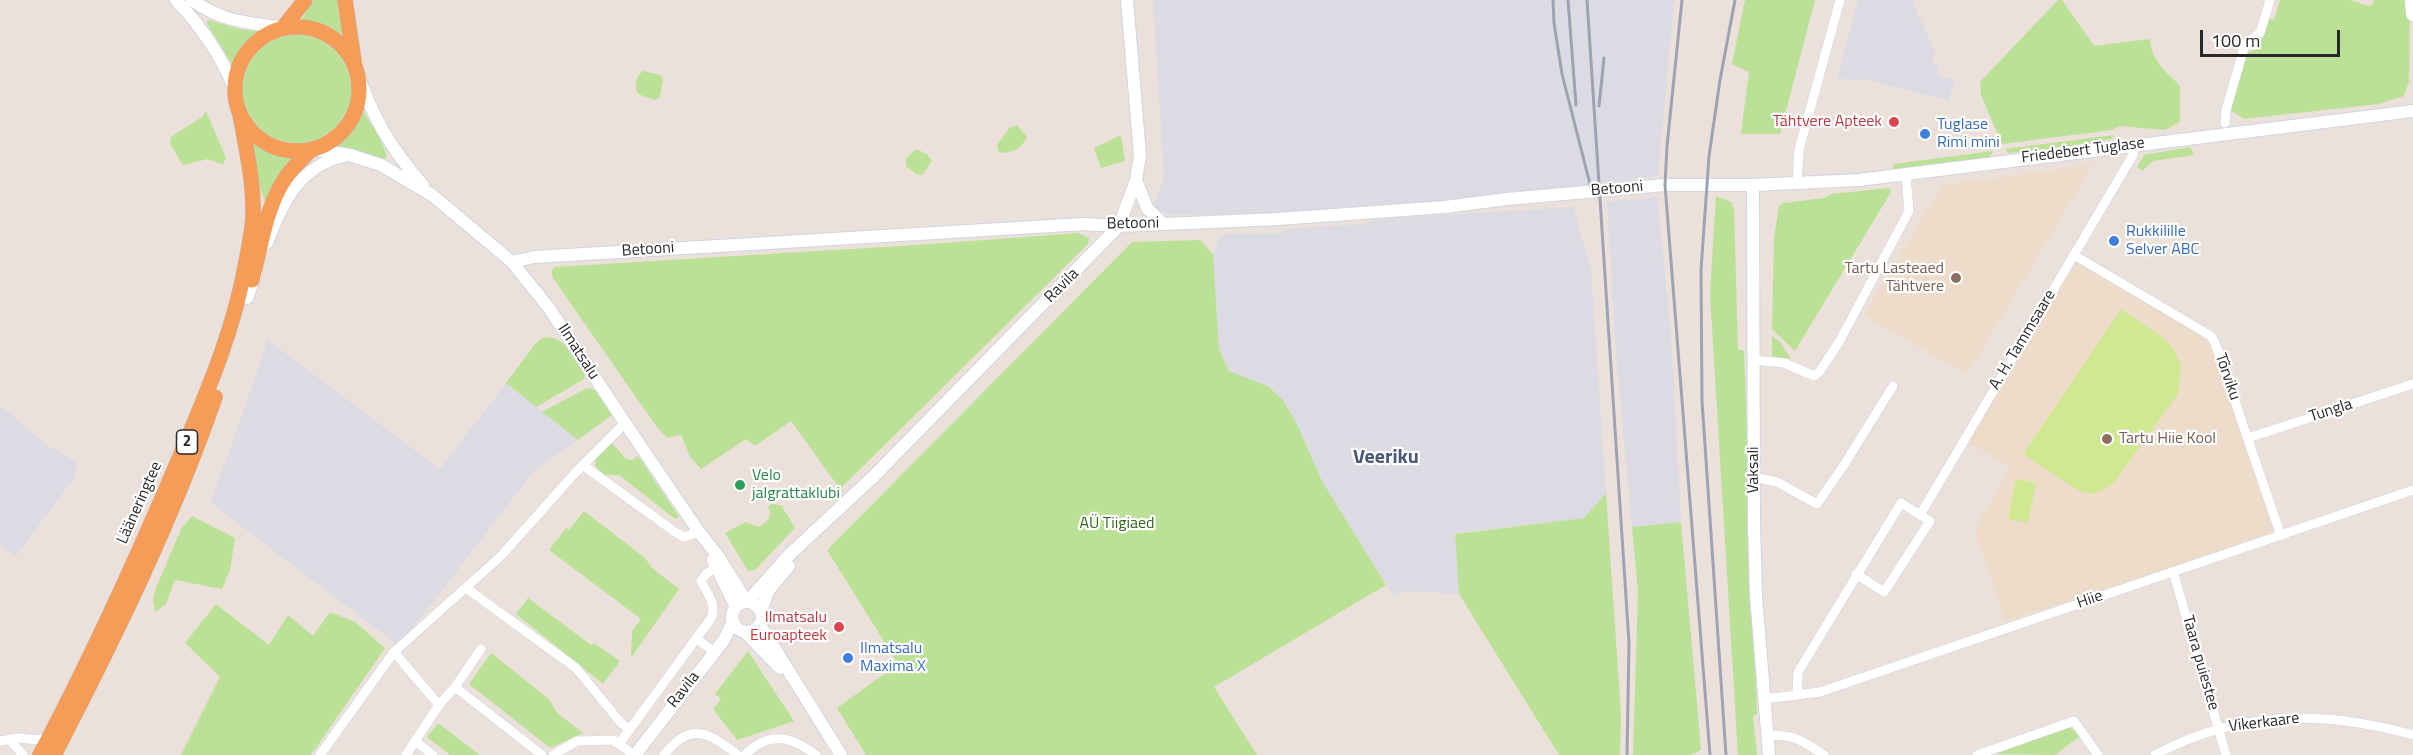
<!DOCTYPE html>
<meta charset="utf-8">
<style>
body{margin:0}
#map{position:relative;width:2413px;height:755px;overflow:hidden;background:#ebe1da;font-family:"Titillium Web",sans-serif}
canvas{display:block}
.scale{position:absolute;left:2200px;top:30px;width:140px;height:27px;box-sizing:border-box;border:3px solid #282828;border-top:0;padding-left:8px;font-size:18px;line-height:21px;white-space:nowrap;color:#282828;-webkit-text-stroke:4px #fff;paint-order:stroke}
</style>
<div id="map">
<canvas width="2413" height="755"></canvas>
<div class="scale">100 m</div>
</div>
<script>
const context = document.querySelector('canvas').getContext('2d');
context.lineJoin = 'round';
function paint(path, color) { context.fillStyle = color; context.fill(path, 'evenodd'); }
function strokePath(path, color, width, dash) { context.strokeStyle = color; context.lineWidth = width; context.lineCap = dash ? 'butt' : 'round'; context.setLineDash(dash || []); context.stroke(path); }
function drawText(font, color, halo, rows, align = 'center') {
  context.font = font + ' "Titillium Web",sans-serif'; context.lineWidth = 4.5; context.setLineDash([]); context.textBaseline = 'middle'; context.strokeStyle = halo; context.fillStyle = color; for (const [text, x, y, turn = 0] of rows) {
    context.save(); context.translate(x, y); context.rotate((+turn || 0) * Math.PI / 180); context.textAlign = isNaN(turn) ? turn : align; if (halo) context.strokeText(text, 0, 0); context.fillText(text, 0, 0); context.restore();
  }
}
paint(new Path2D(`
 M1153,0H1674L1658,176L1473,199L1313,212L1172,215L1157,211L1154,205L1164,176Z
 M1858,0H1912L1935,53L1932,63L1939,65L1937,76L1954,80L1949,101L1866,80L1837,79Z
 M1657,197L1671,333L1681,522L1632,527L1616,353L1607,202Z
 M1573,207L1591,269L1606,493L1584,518L1455,533L1459,594L1404,591L1394,597L1322,481L1297,424L1283,400L1268,386L1229,371L1219,349L1213,254L1221,234L1279,233L1291,228L1365,224L1378,219Z
 M268,340L440,469L506,383L578,440L534,471L399,646L211,503Z
 M0,405L47,445L77,462L75,477L16,556L0,547Z`), '#dcdbe3');
paint(new Path2D(`
 M2093,165L1967,375L1864,315L1942,185Z
 M2074,255L2211,336L2281,536L2173,571L2005,621L1974,530L2010,467L1964,440Z`), '#ecdcc9');
paint(new Path2D(`
 M314,0H338L344,40L321,27L300,22Z
 M1745,0H1815L1780,134H1741L1749,72L1732,64Z
 M2058,0H2062L2094,46L2150,39C2151,61 2166,71 2180,86V122L2165,130L2120,126L2112,130L2002,144L1981,95L1980,82Z
 M2280,0H2351L2368,6L2373,4L2374,0H2410L2409,81L2404,96L2379,104L2244,119L2230,110L2248,52L2259,49L2268,19L2274,20Z
 M208,20L239,29L262,32L249,42L233,66L207,23Z
 M243 89a54 54 0 1 1 108 0a54 54 0 1 1-108 0Z
 M643,71L660,75L663,79L660,97L655,100L638,94C634,86 635,77 643,71Z
 M206,111L226,158L223,165L208,159L183,165L170,144L171,137L202,117Z
 M363,111L381,140L387,156L385,159L358,151L335,147L349,133Z
 M1017,125L1027,137C1021,149 1013,153 999,153L997,145L1009,128Z
 M1121,135L1125,161L1101,168L1094,148Z
 M2114,135L2111,139L2052,149L2008,153L2005,149Z
 M251,138L274,152L295,157L265,202L259,184Z
 M2190,147L2194,155L2153,161L2142,171L2137,167L2144,155Z
 M916,149L927,154L932,161L922,175L916,174L906,166V158Z
 M1993,151L1990,157L1985,159L1893,170L1892,168L1894,164Z
 M1889,188L1891,192L1795,351L1772,329L1774,238L1779,206L1784,203L1824,198L1831,194Z
 M1716,196L1731,202L1734,208L1738,349L1744,351L1757,714L1753,716L1757,755H1738L1710,294Z
 M1079,233L1089,238L1088,244L840,489L791,421L755,446L746,439L701,469L690,457L681,435L667,438L656,426L553,278L551,271L555,267L916,245Z
 M1200,240L1213,254L1219,349L1229,371L1268,386L1283,400L1297,424L1322,481L1386,585L1214,687L1257,755H866L837,708L898,664L827,550L1132,242Z
 M1772,336L1780,342L1791,359L1772,356Z
 M549,337C568,341 574,357 585,372L584,379L536,407L506,383L535,344L541,339Z
 M591,388L596,391L612,415L578,440L542,412L585,389Z
 M612,443L626,459L632,460L638,456L679,517L675,519L619,475H604L595,466L597,457Z
 M1606,493L1621,715L1620,755H1559L1459,594L1455,534L1584,518Z
 M771,504L781,505L795,528L755,570L748,571L725,533L745,522L759,527L768,520L771,513L768,507Z
 M584,511L645,558L652,568L679,589L631,658L632,631L641,619L549,550L566,528L569,530Z
 M192,516L235,538L230,570L222,589L175,580L166,604L155,612L153,599L156,588L181,529Z
 M1681,522L1701,750L1691,755H1633L1638,591L1632,527Z
 M528,598L591,645L594,643L620,661L603,684L516,614Z
 M216,604L269,645L288,615L313,636L330,612L355,622L385,648L311,755H181L220,677L185,643Z
 M748,651L794,721L737,740L713,709L721,699L715,694Z
 M491,653L549,699L557,713L583,733L550,748L469,684Z
 M438,723L480,755H450L427,737Z
 M2069,726L2080,736L2055,755L1996,754Z`), '#bbe196');
paint(new Path2D(`
 M2121,309L2162,337L2174,350L2181,365L2178,394L2113,484L2105,489L2093,494L2079,491L2023,454Z
 M2016,479L2036,483L2028,523L2008,519Z`), '#d1e892');
const minor = new Path2D(`
 M2225,123L2226,110L2245,44L2260,33L2270,0
 M1797,183L1799,150L1840,0
 M2074,255L2211,336L2215,343L2281,536
 M1753,360L1784,363L1814,376L1820,371L1839,342L1909,211L1906,175
 M2248,438L2413,384
 M584,466L675,532L684,537L699,532
 M1754,477L1777,482L1817,504L1844,465L1893,386
 M2173,571L2226,755
 M1856,574L1884,592L1930,521L1920,515
 M466,588L576,668L621,723L629,729
 M696,638L714,652
 M481,649L455,687L542,755
 M394,652L439,705L406,755
 M1797,695L1798,672L1901,503L1920,515L2133,155V145
 M1765,699L1820,692L2413,490
 M439,705L455,687
 M1767,735C1796,735 1800,740 1824,755
 M10,740L23,755
 M0,741L17,738L40,740L50,736
 M415,741L433,755
 M619,744L712,617C716,602 707,594 701,581L707,573L717,568
 M320,755L394,652L501,556L576,472L625,423
 M553,755L577,741L613,740L634,755
 M664,755C691,720 709,733 738,755
 M745,755C769,730 792,737 816,755
 M1977,755L2074,721L2098,755
 M2155,755C2237,710 2326,710 2413,735`);
const tertiary = new Path2D(`
 M176,0C201,26 220,54 234,87
 M192,0C225,23 246,22 283,28
 M356,69C372,116 390,148 423,185
 M312,149L350,155L381,165L432,195L512,262L549,308L625,423L699,532L718,556L747,602
 M1136,180L1147,208L1163,224
 M1753,185L1754,523L1756,596L1769,755
 M267,243C282,203 299,166 344,156
 M512,262L534,257L1084,224L1119,226L1278,219L1445,207L1507,199L1665,185H1753L1859,180L2413,111
 M247,298L256,274
 M713,560L736,607
 M732 617a15 15 0 1 1 30 0a15 15 0 1 1-30 0Z
 M747,602L789,555L872,478L1119,226L1136,180L1140,155L1127,0
 M761,611L768,591L789,566
 M760,625L841,755
 M745,632L780,668
 M635,755L724,640L733,621`);
const secondary = new Path2D(`
 M2412,0L2413,14`);
const trunk = new Path2D(`
 M345,0L354,61
 M235 89a62 62 0 1 1 124 0a62 62 0 1 1-124 0Z
 M283,28L305,0
 M252,280C261,246 266,206 286,177C294,166 303,158 312,149
 M40,755C91,659 136,560 179,459C206,395 234,331 246,262C249,247 252,232 253,217C254,182 246,148 240,114
 M54,755C114,639 172,521 215,397`);
strokePath(minor, '#cfd5e1', 10);
strokePath(tertiary, '#cfd5e1', 14);
strokePath(secondary, '#cfd5e1', 15);
strokePath(trunk, '#c3c3c3', 16);
strokePath(minor, '#fff', 9);
strokePath(tertiary, '#fff', 12);
strokePath(secondary, '#fff', 14);
strokePath(trunk, '#f59d58', 15);
strokePath(new Path2D(`
 M1553,0L1554,23L1562,74L1591,188
 M1568,0L1576,105
 M1587,0L1629,643L1627,755
 M1682,0L1667,146L1665,185L1710,755
 M1599,106L1604,58
 M1726,755L1702,401L1701,270L1709,156L1720,80L1735,0`), '#9da3b3', 3);
for (const [x, y, r, color] of [
 [1894,122,6,"#e0444e"],
 [1925,134,6,"#3f7fe0"],
 [2114,241,6,"#3f7fe0"],
 [1956,278,6,"#8d6e63"],
 [2107,439,6,"#8d6e63"],
 [740,485,6,"#2e9e5b"],
 [839,627,6,"#e0444e"],
 [848,658,6,"#3f7fe0"]
]) { const dot = new Path2D(); dot.arc(x, y, r, 0, 2 * Math.PI); context.fillStyle = color; context.fill(dot); strokePath(dot, '#fff', 2); }
for (const [x, y, w] of [
 [187,442,21]
]) { const box = new Path2D(); box.roundRect(x - w / 2, y - 12, w, 24, 4.5); context.fillStyle = '#fff'; context.fill(box); strokePath(box, '#282828', 1.5); }
drawText('bold 15px', '#282828', null, [
 ["2",187,442]
]);
drawText('16px', '#be3a42', '#fff', [
 ["Tähtvere Apteek",1882,122],
 ["Ilmatsalu",827,618],
 ["Euroapteek",827,636]
], 'right');
drawText('16px', '#366cbe', '#fff', [
 ["Tuglase",1937,125],
 ["Rimi mini",1937,143],
 ["Rukkilille",2126,232],
 ["Selver ABC",2126,250],
 ["Ilmatsalu",860,649],
 ["Maxima X",860,667]
], 'left');
drawText('16px', '#282828', '#fff', [
 ["Friedebert Tuglase",2083,151,-7],
 ["Betooni",1617,189,-5],
 ["Betooni",1133,224,-1],
 ["Betooni",648,250,-4],
 ["Ravila",1062,286,-45],
 ["A. H. Tammsaare",2023,340,-59],
 ["Ilmatsalu",578,352,57],
 ["Tõrviku",2227,377,71],
 ["Tungla",2331,411,-18],
 ["Vaksali",1754,470,-90],
 ["Lääneringtee",140,503,-66],
 ["Hiie",2090,600,-19],
 ["Taara puiestee",2200,663,74],
 ["Ravila",684,690,-52],
 ["Vikerkaare",2264,723,-7]
]);
drawText('16px', '#785e54', '#fff', [
 ["Tartu Lasteaed",1944,269],
 ["Tähtvere",1944,287],
 ["Tartu Hiie Kool",2119,439,"left"]
], 'right');
drawText('16px', '#27864d', '#fff', [
 ["Velo",752,476],
 ["jalgrattaklubi",752,494]
], 'left');
drawText('16px', '#34631a', '#fff', [
 ["AÜ Tiigiaed",1117,524]
]);
drawText('bold 20px', '#4a5978', '#fff', [
 ["Veeriku",1386,458]
]);
</script>
